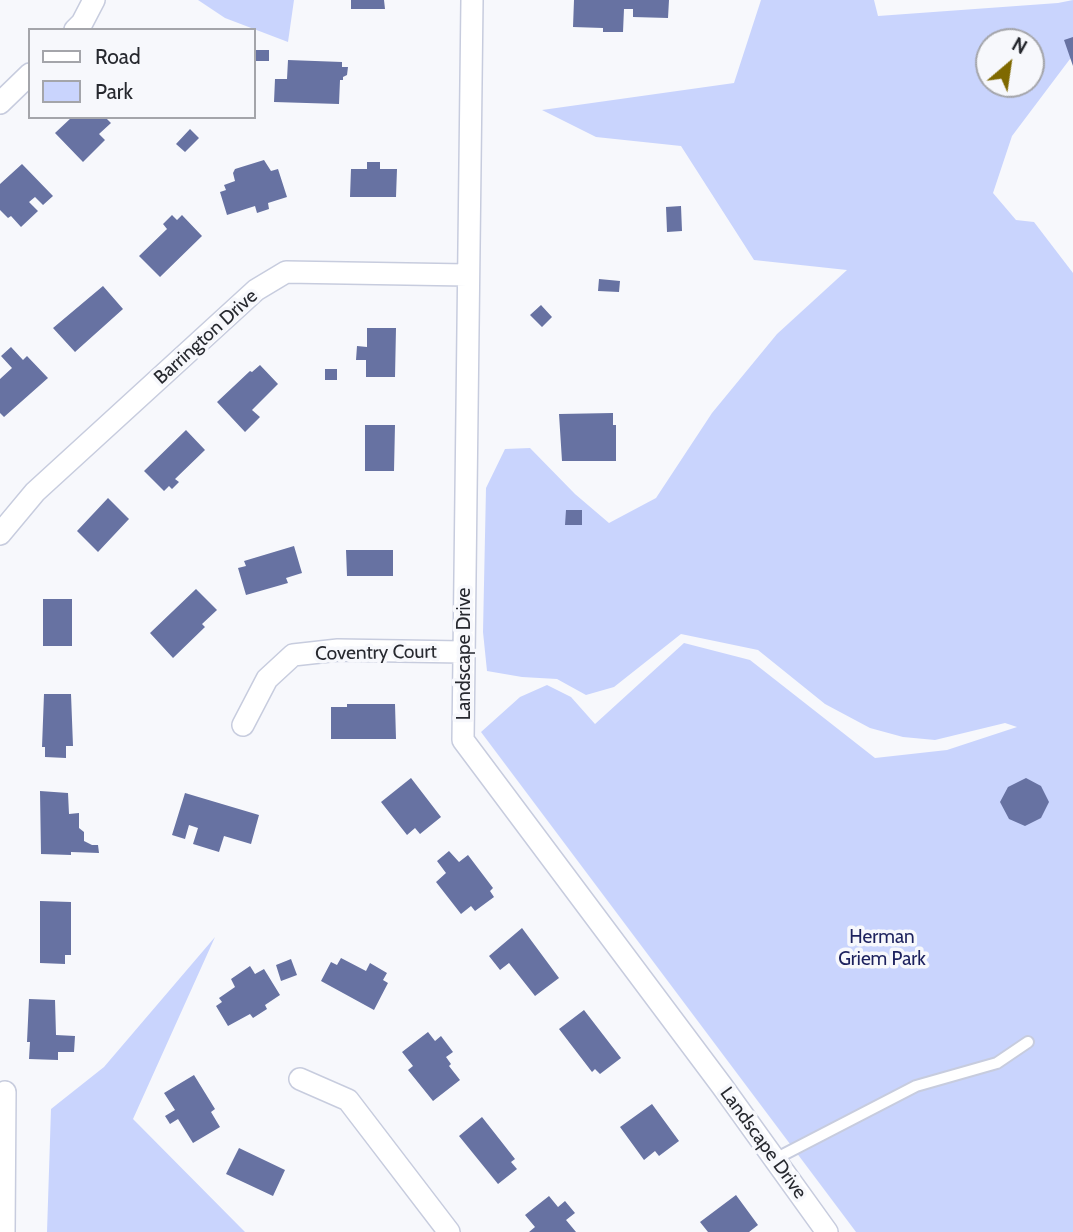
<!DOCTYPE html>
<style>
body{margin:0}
#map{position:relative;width:1073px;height:1232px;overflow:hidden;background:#f7f8fc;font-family:Cabin,sans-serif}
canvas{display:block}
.legend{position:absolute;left:28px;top:28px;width:228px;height:91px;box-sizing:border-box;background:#f7f8fc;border:2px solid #a4a5aa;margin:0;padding:9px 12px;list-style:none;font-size:21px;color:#27292f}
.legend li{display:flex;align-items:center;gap:14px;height:35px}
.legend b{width:35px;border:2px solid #a4a5aa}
.north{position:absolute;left:975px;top:28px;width:70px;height:70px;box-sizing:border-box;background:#f7f8fc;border:2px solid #a4a5aa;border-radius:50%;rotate:29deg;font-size:19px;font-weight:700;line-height:28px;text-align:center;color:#27292f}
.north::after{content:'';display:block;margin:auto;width:24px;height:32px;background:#7f6900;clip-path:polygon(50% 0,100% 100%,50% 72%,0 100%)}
</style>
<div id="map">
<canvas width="1073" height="1232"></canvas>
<ul class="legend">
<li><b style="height:9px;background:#fff"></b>Road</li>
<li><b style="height:19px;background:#c9d4fd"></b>Park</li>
</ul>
<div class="north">N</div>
</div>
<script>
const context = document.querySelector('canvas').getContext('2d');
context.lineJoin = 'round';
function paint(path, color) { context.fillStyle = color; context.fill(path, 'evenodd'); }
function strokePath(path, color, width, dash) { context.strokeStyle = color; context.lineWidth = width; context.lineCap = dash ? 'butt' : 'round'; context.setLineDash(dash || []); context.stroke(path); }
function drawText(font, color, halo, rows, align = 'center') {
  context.font = font + ' Cabin,sans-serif'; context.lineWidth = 7; context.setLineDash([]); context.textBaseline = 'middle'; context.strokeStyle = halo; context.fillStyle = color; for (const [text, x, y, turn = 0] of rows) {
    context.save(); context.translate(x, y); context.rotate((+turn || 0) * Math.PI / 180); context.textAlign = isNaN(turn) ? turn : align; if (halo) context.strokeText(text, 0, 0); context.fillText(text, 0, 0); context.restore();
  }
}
paint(new Path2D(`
 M198,0H294L288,42L225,18Z
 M761,0H874L878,16L1058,3L1073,0V55L1012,136L993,193L1016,220L1034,222L1073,273V1232H856L481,732L520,697L547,685L571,697L595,724L684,643L750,660L875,758L947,750L1017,727L1005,723L935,740L903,737L870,728L825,704L758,650L681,634L614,687L586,695L557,679L522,677L487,671L483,632L486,488L505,449L530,448L575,494L609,523L656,498L712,413L777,334L847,270L754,260L681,146L596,137L542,110L734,83ZM989,42H1031V84H989Z
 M215,937L133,1119L245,1232H47L51,1109L104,1067Z`), '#c9d4fd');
paint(new Path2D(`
 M351,0H384L385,9H351Z
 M574,0H669L668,18L633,17V9H624L623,32H603V28L573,27Z
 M1073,37V66L1064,40Z
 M254,50H269V61H254Z
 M288,60L342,62V67H348L347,75L343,77V80H340L339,104L274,102L275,79H287Z
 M72,117H105L111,123L99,134L105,140L83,162L55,133Z
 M190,129L199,138L185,152L176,144Z
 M264,160L271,171L278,169L287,197L268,203L269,209L257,213L255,206L227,215L220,192L226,190L224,185L235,181L233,173L235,169Z
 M367,162H380V169H397L396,197H350L351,169H367Z
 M22,164L53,196L43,205L35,197L29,202L38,211L21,227L11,216L8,218L0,210V184Z
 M681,206L682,231L667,232L666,207Z
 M172,215L177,220L182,215L202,236L160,277L139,256L167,229L163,224Z
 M599,279L620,281L619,292L598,291Z
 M103,286L123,309L75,352L53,328Z
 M541,305L552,317L542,327L530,315Z
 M367,328H396L395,377H366V360H356L357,346L367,347Z
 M11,347L23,360L27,356L48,378L4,417L0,413V379L12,368L1,356Z
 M260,365L278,384L252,410L260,417L245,432L217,402L250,371L252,372Z
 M325,369H337V380H325Z
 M613,413V425H616V461H562L559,414Z
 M365,425H395L394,471H365Z
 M186,430L205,450L175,479L179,482L172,489L169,486L164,491L144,471Z
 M108,498L129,519L98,552L77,531Z
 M566,510H582V525H565Z
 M294,546L302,573L286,578L288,583L246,595L238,568L246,566L244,561Z
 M346,550H393V576H347Z
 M196,589L217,610L202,624L205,627L173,658L150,633Z
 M43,599H72V646H43Z
 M44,694H71L73,746H66V758L45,757V747H42Z
 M347,704H395L396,739H331V707H347Z
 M411,778L441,817L420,834L415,828L407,835L381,802Z
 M1026,778L1041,786L1049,802L1041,818L1025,826L1009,819L1000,802L1008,787Z
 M40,791L68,793L69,814L79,813V828L84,832V841L92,845H98L99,853L71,852V855L41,854Z
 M185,793L259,815L251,844L224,836L219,852L193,844L198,828L189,825L185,839L172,835Z
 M449,851L459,862L468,855L493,888L490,891L494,897L475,911L471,906L461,914L436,882L446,873L437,861Z
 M40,901L71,902V955H65V964L40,963Z
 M522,928L559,978L535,996L509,963L500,970L489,956Z
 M341,958L366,971L370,963L387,973L383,980L388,983L374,1010L321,981L331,962L337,965Z
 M291,959L297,975L281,981L276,965Z
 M250,966L255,974L264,969L280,995L265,1005L267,1009L253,1018L250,1014L228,1026L216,1006L222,1002L219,998L235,987L231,979Z
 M29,999L55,1000L56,1035L75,1036L74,1052H58V1060L29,1059L30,1042H27Z
 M584,1010L621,1058L600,1074L595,1069L592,1072L559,1029Z
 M428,1032L435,1041L441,1036L453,1052L446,1057L451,1064L449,1066L460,1080L433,1101L408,1070L413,1066L402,1052Z
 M194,1075L215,1109L211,1112L220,1127L193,1143L178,1119L170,1124L165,1116L175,1110L164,1093Z
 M652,1104L679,1141L659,1156L655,1151L644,1160L620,1127Z
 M482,1117L515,1159L511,1162L517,1169L498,1184L459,1136Z
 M239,1148L285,1170L273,1196L226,1174Z
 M736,1195L758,1225L749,1232H708L700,1222Z
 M549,1196L558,1207L565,1201L575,1213L566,1220L576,1232H529L535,1227L525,1215Z`), '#6772a2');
const service = new Path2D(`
 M775,1159L916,1086L997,1063L1028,1042`);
const minor = new Path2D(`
 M472,0L463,740L722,1086L827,1232
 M75,30L82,23L94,0
 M0,103L30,74
 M0,534L35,492L256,290L286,272L467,275
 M243,725L267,679L293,655L338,650L463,652
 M300,1079L348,1100L449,1232
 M4,1232L5,1092`);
strokePath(service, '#c7ccde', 14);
strokePath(minor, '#c7ccde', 24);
strokePath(service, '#fff', 10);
strokePath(minor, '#fff', 21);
drawText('19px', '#27292f', '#f7f8fc', [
 ["Barrington Drive",206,337,-42],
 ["Coventry Court",376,653,-1],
 ["Landscape Drive",464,654,-90],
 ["Landscape Drive",763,1143,54]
]);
drawText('19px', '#1d225e', '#f7f8fc', [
 ["Herman",882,937],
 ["Griem Park",882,959]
]);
</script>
